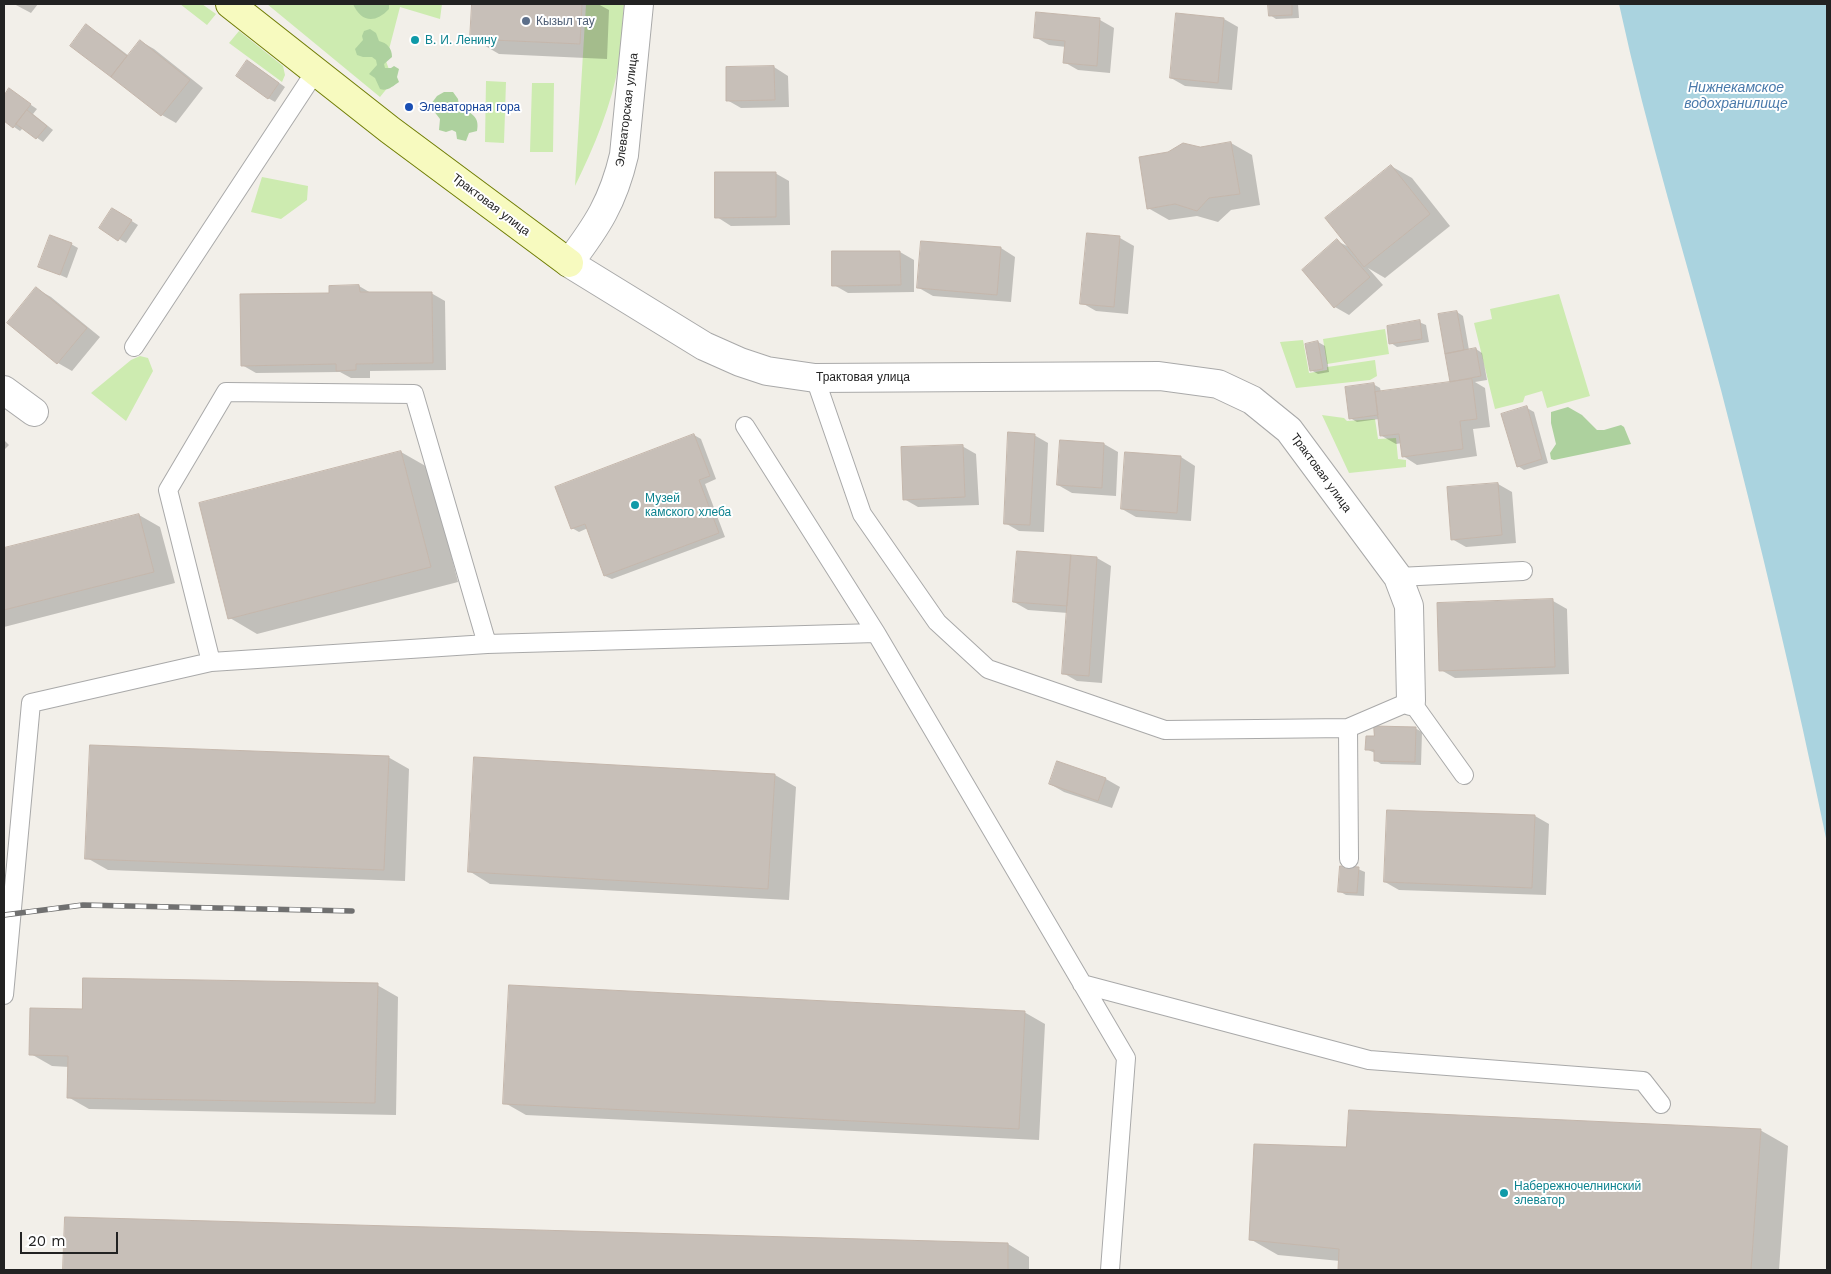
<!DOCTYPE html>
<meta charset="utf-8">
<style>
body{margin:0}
#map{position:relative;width:1831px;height:1274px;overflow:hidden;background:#f2efe9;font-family:"Work Sans",sans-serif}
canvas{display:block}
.frame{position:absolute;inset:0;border:5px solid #222;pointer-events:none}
.scale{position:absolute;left:20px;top:1232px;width:98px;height:22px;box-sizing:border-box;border:2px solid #222;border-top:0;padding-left:6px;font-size:15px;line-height:18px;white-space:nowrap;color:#222;-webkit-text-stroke:4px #fff;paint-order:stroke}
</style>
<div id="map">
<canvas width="1831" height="1274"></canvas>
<div class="frame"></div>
<div class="scale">20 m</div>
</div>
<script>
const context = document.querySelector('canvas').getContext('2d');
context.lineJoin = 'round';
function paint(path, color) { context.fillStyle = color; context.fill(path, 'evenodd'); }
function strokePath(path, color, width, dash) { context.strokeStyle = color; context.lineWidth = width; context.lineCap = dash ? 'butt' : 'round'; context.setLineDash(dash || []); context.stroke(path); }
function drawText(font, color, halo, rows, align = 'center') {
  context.font = font + ' "Work Sans",sans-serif'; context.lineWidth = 4; context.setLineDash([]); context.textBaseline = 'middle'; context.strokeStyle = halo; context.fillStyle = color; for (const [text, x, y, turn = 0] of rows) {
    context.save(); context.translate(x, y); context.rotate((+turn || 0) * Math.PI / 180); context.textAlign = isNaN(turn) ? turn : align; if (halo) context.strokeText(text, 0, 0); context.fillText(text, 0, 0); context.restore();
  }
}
paint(new Path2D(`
 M180,4H202L216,14L207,25Z
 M267,4H442L440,19L400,7L386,61L393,81L380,97Z
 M586,4H624C622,23 622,43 619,62C612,105 594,147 575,186Z
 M239,31L283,66L285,75L282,82L229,43Z
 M486,81L506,82L504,143L485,142Z
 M532,83H554L553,152H530Z
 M262,177L308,186L307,200L281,219L251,212Z
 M1559,294L1590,396L1547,408L1542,391L1525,396L1523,402L1495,409L1474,323L1492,319L1490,309Z
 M1385,329L1389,354L1327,364L1323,339Z
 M1303,340L1309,373L1327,370V367L1375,360L1377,376L1370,380L1296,388L1280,342Z
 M140,356L148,358L153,371L126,421L91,393L131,360Z
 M1322,415L1344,418L1347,421L1375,419L1378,439L1396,438L1398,459L1406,460V467L1349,473Z`), '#cdebb0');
paint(new Path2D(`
 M353,4H389V9C375,24 361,22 353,4Z
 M370,29L376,33L379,41C387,43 392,48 392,57L384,64L385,68H391L394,66L399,69L397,77L399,82C393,86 387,92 380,89L375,78L369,74L377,65L376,60L372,57H363L357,55L355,49L363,40L362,36L364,31Z
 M444,92H453L458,99L459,107C471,113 480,116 477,131L469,133L466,141L457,139L456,132L452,130L446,132L439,130L440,119L433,110L431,104L437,96Z
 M1568,407L1582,415L1597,430H1604L1621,425L1624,427L1631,444L1554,460L1551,459L1550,453L1556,444L1551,423V412Z`), '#add19e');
paint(new Path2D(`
 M1619,4H1827V843C1796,691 1760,541 1721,390C1687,261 1647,134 1619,4Z`), '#aad3df');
paint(new Path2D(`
 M14,4H38L31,13Z
 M473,4H598L609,10L607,59L499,54L472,38Z
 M1270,4H1298L1299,18L1276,19L1270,15Z
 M1037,14L1100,20L1114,28L1110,73L1078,70L1064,62L1066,47L1049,45L1035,37Z
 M1177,15L1224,19L1238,27L1232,90L1185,86L1171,78Z
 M86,26L100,34L129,56L140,41L154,49L203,88L176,123L162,115L71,46Z
 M254,65L285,87L275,102L268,98Z
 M774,67L788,76L789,107L741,108L727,100Z
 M9,90L37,109L33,114L53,130L43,142L23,128L20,131L4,120V98Z
 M1231,143L1252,155L1260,205L1231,210L1218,222L1197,216L1169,220L1148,208L1200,148Z
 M1391,166L1412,178L1450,226L1385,278L1368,268L1383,285L1349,315L1335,307L1337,241L1351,248Z
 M775,173L789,181L790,225L731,226L717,217Z
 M119,213L138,225L126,243L101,228Z
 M1120,238L1134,246L1128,314L1096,311L1082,303Z
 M923,242L1001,248L1015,257L1011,302L933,296L919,288Z
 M71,244L78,248L67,278L39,266Z
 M833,252H900L914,260V292L848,293L834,285Z
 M359,286L371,293H431L445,301L446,370L370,371V378H351L340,372L256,373L242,365L330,294Z
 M37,289L51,297L100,337L72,371L58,363Z
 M1457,312L1463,316L1469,350L1476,349L1482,353L1487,380L1475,382L1485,388L1490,427L1473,429L1477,456L1417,465L1403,456L1402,443L1396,444L1382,436L1379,419L1357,422L1350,418L1373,384L1380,388L1381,392L1451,383L1439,315Z
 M1419,322L1426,325L1429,342L1397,347L1391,343Z
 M1318,342L1325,346L1329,372L1318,374L1311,370Z
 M1527,408L1534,412L1548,463L1524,470L1518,466Z
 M694,435L701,439L716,479L705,484L725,537L612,579L605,576L588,528L579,532L572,528Z
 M1034,435L1048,443L1044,532L1019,531L1005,523Z
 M4,440L9,445L4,450Z
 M1061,442L1104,444L1118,452L1116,496L1072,493L1058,485Z
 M962,446L976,454L979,505L918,507L904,499Z
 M401,452L429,468L458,582L257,634L230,618Z
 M1181,457L1195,466L1191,521L1136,517L1122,509Z
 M1498,484L1512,492L1516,543L1466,547L1452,539Z
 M139,515L160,527L175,583L4,627V550Z
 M1018,552L1097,558L1111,566L1102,683L1077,681L1063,673L1068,613L1028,610L1014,602Z
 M1553,601L1567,609L1569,674L1455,678L1441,670Z
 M1415,728L1422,732L1421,765L1381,764L1375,760V753L1366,749Z
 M388,757L409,769L405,881L108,870L87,858Z
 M1057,762L1106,779L1120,787L1112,808L1064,792L1050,784Z
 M775,775L796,787L789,900L490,884L469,871Z
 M1535,816L1549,824L1546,895L1399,890L1385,882Z
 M1358,869L1365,872L1364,896L1346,895L1339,891Z
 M377,985L398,997L396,1115L89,1109L68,1097L69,1067L52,1066L31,1054L83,1010Z
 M1024,1012L1045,1024L1039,1140L526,1115L505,1103Z
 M1760,1130L1788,1146L1779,1270H1340V1261L1278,1255L1250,1239L1347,1148Z
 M66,1218L1008,1244L1029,1257V1270H64Z`), '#0003');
const building = new Path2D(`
 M472,4H582L580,44L470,39Z
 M1268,4H1292V15L1269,16Z
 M1036,12L1100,18L1097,66L1063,63L1065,41L1034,38Z
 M1176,13L1224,18L1218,83L1170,78Z
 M86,24L127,56L111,77L70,46Z
 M140,40L190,80L161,116L111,77Z
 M247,60L279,83L268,99L236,76Z
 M774,66L775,100L726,101V67Z
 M9,88L31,104L13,128L4,121V96Z
 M27,110L47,126L36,139L16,124Z
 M1231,142L1240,194L1209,198L1197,211L1175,204L1147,209L1139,157L1168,152L1183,143L1200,147Z
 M1391,165L1430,214L1364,267L1325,218Z
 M715,172H776V217L715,218Z
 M112,208L132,220L118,241L99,228Z
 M1087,233L1120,236L1114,307L1080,304Z
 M50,235L72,243L60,275L38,267Z
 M1337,239L1370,277L1334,308L1302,270Z
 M921,241L1001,247L997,295L917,288Z
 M832,251H900L901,285L832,286Z
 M359,285L360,292H432L433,363L356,364V370L336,371V364L241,366L240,294L329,293V286Z
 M36,287L87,328L57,364L7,323Z
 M1457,311L1464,350L1445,354L1438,314Z
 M1420,320L1422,339L1389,344L1387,326Z
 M1318,341L1323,369L1310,371L1305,344Z
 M1476,348L1481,376L1450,382L1445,354Z
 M1472,379L1477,419L1460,421L1463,449L1402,457L1399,434L1380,436L1375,392Z
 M1374,383L1378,415L1349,419L1345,387Z
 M1527,406L1542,459L1517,467L1501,414Z
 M1008,432L1035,434L1030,525L1004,524Z
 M694,434L710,476L699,480L719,533L604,576L585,524L571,529L555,487Z
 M1060,440L1104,443L1102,488L1057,485Z
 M963,445L965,497L903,500L901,447Z
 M401,451L431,567L228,619L199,503Z
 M1125,452L1181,456L1177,513L1121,509Z
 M1498,483L1502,535L1451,540L1447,487Z
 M139,514L154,572L4,610V548Z
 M1017,551L1071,555L1067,606L1013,602Z
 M1071,555L1097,557L1089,676L1062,674Z
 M1553,599L1555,667L1439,671L1437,603Z
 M1374,726L1416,727L1415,762L1374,761V750H1365L1366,736H1374Z
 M90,745L389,756L384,870L85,859Z
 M474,757L775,774L768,889L468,872Z
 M1057,761L1106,778L1098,801L1049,784Z
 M1387,810L1535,815L1532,888L1384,882Z
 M1340,866L1359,867L1357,893L1338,892Z
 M83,978L378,983L375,1103L67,1098L68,1056L29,1055L30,1008L82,1009Z
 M509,985L1025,1011L1019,1129L503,1104Z
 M1349,1110L1761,1129L1751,1270H1338L1339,1249L1249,1240L1254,1144L1346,1147Z
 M65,1217L1008,1243V1270H63Z`);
paint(building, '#c7bfb8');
strokePath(building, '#c4b6ab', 1);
const lane = new Path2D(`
 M134,347L315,72
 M815,378L862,514L937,622L988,669L1165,730L1348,728L1411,701L1464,775
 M745,426L876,633
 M1398,577L1523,571
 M487,644L876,633L1126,1058L1110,1270
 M1348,728L1349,859
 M1082,984L1369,1060L1643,1081L1661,1104
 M4,995L31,703L211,662L487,644L414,394L226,392L168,490L211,662`);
const street = new Path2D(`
 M639,4L624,155C613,202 597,226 569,263L704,346L740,362L767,371L815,378L1159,376L1218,384L1252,400L1289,430L1398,577L1409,606L1411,701
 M4,390L34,412`);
const secondary = new Path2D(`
 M230,4L390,130L569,263`);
strokePath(lane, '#a9a9a9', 20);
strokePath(street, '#a9a9a9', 30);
strokePath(secondary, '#707d05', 30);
strokePath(lane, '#fff', 18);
strokePath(street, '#fff', 28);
strokePath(secondary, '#f7fabf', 28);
const rail = new Path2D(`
 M4,915L83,905L352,911`);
strokePath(rail, '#707070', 5.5);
strokePath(rail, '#fff', 4, [11]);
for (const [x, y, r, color] of [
 [526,21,5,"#5c6f8a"],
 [415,40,5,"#0f9aa8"],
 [409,107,5,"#1a4fb4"],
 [635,505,5,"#0f9aa8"],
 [1504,1193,5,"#0f9aa8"]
]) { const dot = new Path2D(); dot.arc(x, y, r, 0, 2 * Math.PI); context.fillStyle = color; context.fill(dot); strokePath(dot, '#fff', 2); }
drawText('12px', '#4e5e75', '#fff', [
 ["Кызыл тау",536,21]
], 'left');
drawText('12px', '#0d838f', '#fff', [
 ["В. И. Ленину",425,40],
 ["Музей",645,498],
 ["камского хлеба",645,512],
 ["Набережночелнинский",1514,1186],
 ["элеватор",1514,1200]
], 'left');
drawText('12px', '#164399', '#fff', [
 ["Элеваторная гора",419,107]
], 'left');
drawText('12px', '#222', '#fff', [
 ["Элеваторская улица",627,110,-83],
 ["Трактовая улица",491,205,37],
 ["Трактовая улица",863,377],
 ["Трактовая улица",1321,473,54]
]);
drawText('italic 14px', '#4a7aab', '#fff', [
 ["Нижнекамское",1736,88],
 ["водохранилище",1736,104]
]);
</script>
